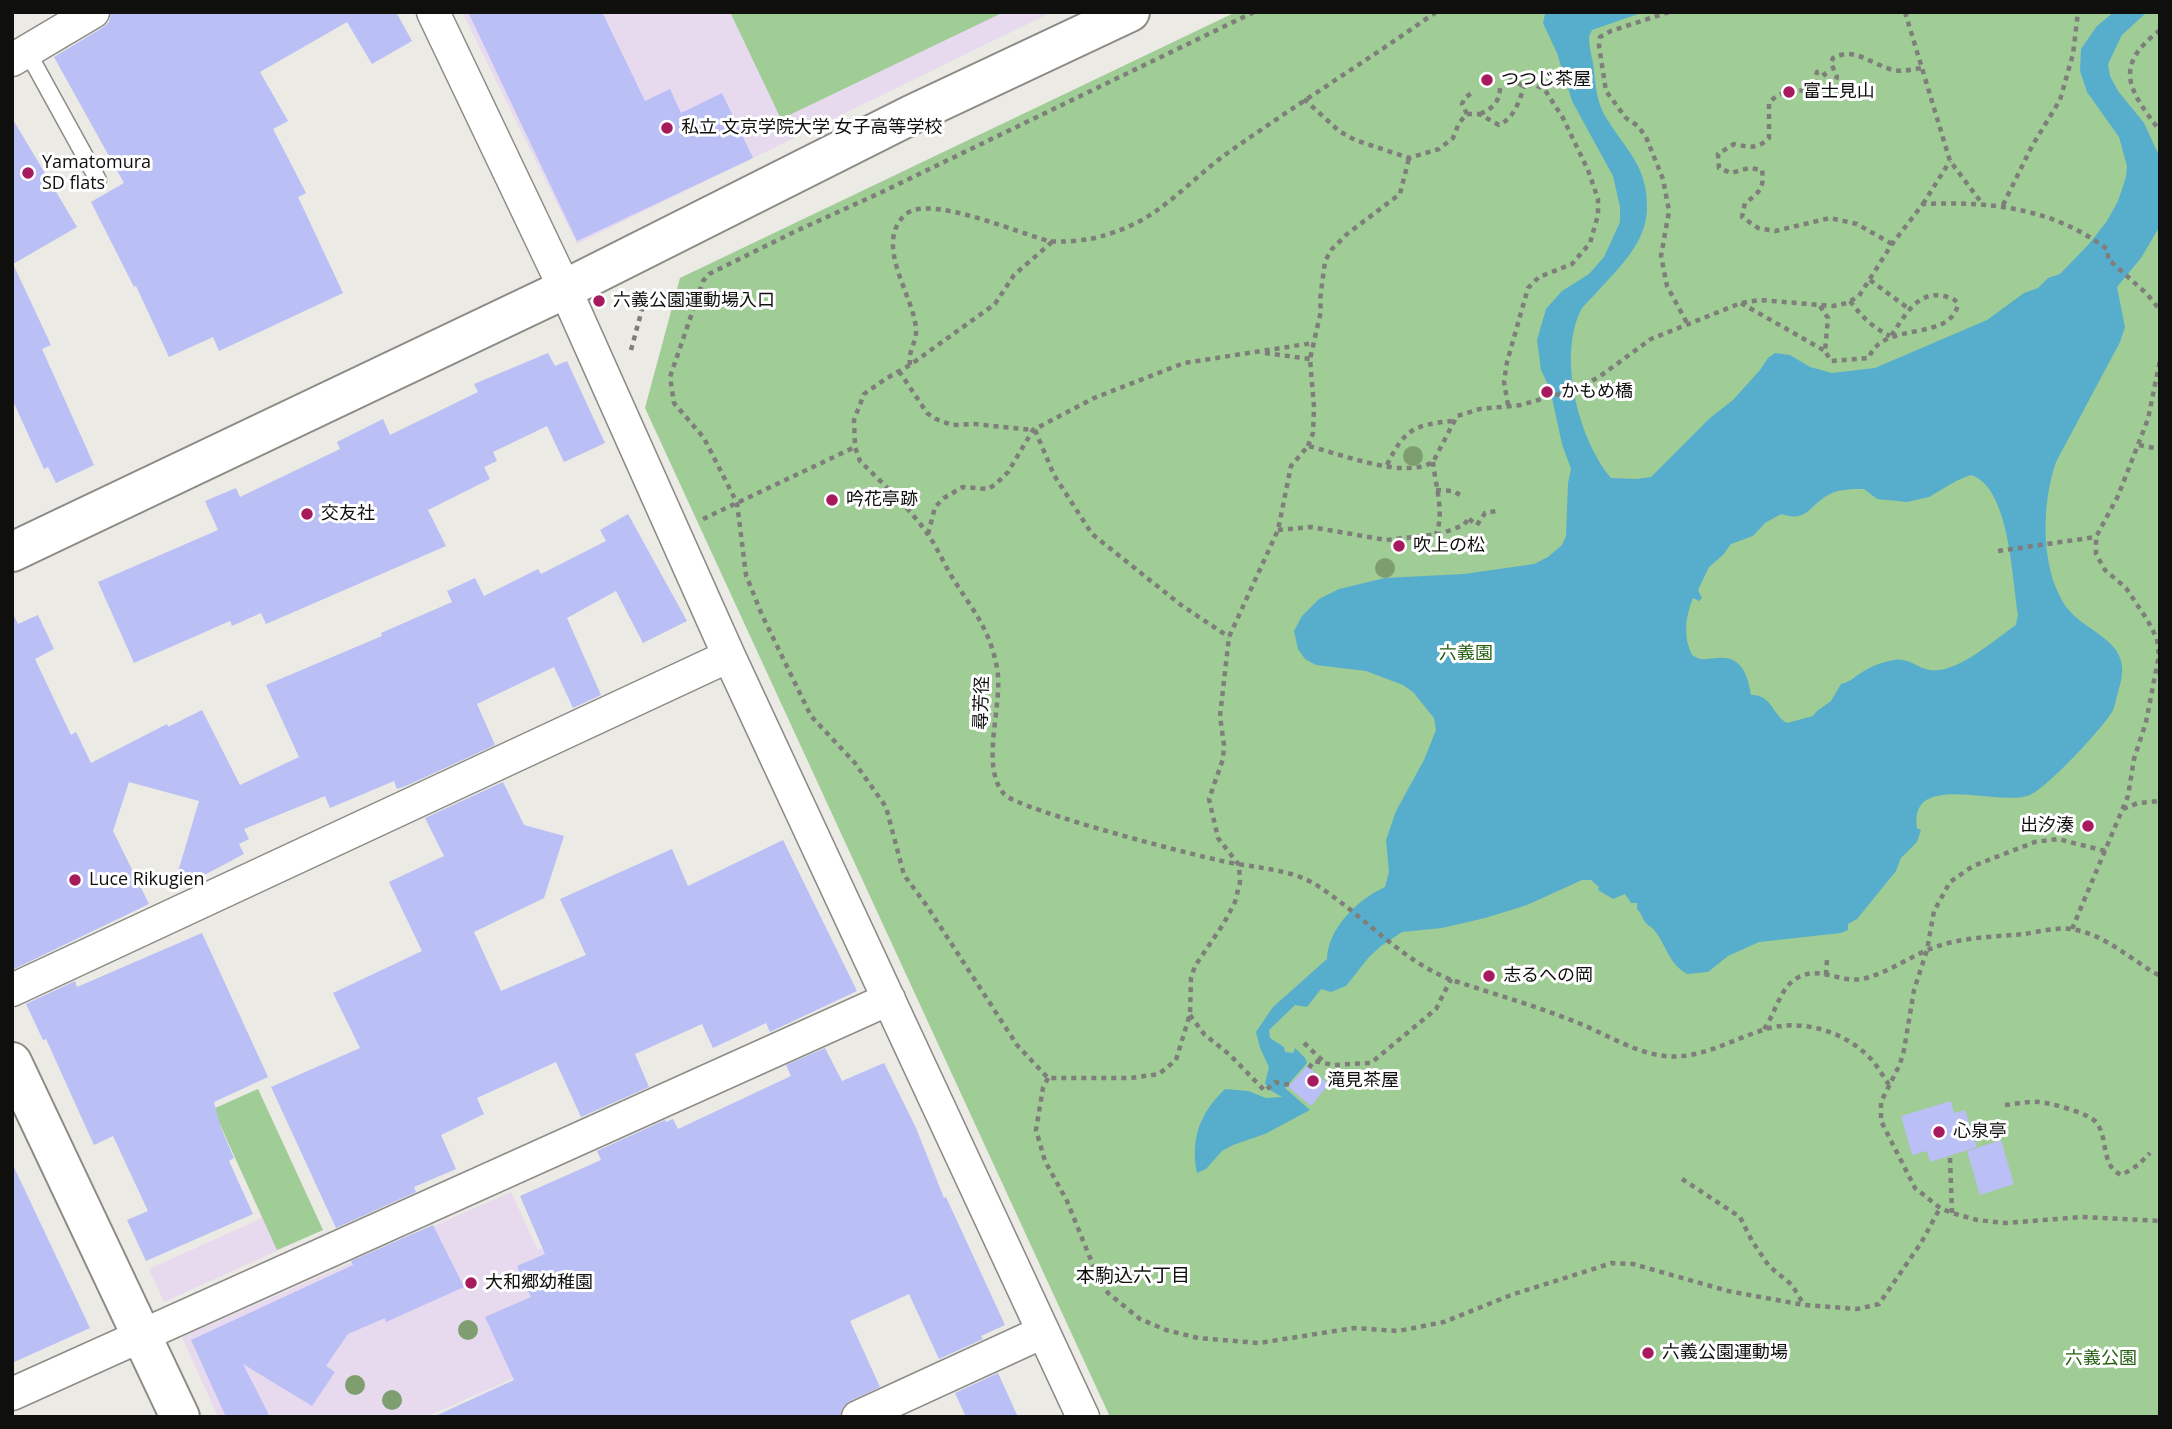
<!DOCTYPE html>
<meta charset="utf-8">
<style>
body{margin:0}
#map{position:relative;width:2172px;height:1429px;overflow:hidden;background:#ebeae4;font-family:"Open Sans",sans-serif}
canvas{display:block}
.frame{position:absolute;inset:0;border:14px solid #0f0f0d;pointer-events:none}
</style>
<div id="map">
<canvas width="2172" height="1429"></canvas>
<div class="frame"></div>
</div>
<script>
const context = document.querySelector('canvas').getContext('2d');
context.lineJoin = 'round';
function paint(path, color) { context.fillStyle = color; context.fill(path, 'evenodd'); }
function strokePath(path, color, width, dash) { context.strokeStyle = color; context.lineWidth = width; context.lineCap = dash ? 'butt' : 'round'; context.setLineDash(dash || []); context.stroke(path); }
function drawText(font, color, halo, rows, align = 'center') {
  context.font = font + ' "Open Sans","Noto Sans JP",sans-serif'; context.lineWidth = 6; context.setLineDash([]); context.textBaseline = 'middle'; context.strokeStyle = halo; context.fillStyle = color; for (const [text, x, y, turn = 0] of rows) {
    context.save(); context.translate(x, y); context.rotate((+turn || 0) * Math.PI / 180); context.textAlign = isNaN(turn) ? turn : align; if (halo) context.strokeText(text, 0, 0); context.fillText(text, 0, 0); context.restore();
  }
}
paint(new Path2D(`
 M462,12H1052L577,244Z
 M258,1089L323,1230L164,1302L149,1269L262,1218L213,1109Z
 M511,1192L538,1250L610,1219L654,1316L426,1417H218L182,1337Z`), '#e7daee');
paint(new Path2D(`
 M730,12H1004L781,119Z
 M1236,12H2160V1417H1110L645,408L680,278Z
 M258,1089L323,1230L277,1250L213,1109Z`), '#a0cc95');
paint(new Path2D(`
 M1548,12H1644L1592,30L1589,37C1589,46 1591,54 1593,63C1596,83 1595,100 1607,119C1626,150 1648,167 1647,208C1647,242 1618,269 1597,292C1592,298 1583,305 1580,312C1558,359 1579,440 1611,478L1637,479L1651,477L1710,418L1733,400L1760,370L1768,358L1775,353L1790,355L1810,367L1832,373L1875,368L1987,320L2024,293L2038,288L2048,278L2060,274L2089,244L2107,221L2118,201L2126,177L2127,166L2119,137L2087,92L2080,71L2081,49L2097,26L2114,12H2147L2122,35L2108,64L2110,76L2118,91L2144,123L2160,158V226L2141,258L2117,287L2125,327L2120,342L2056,462C2042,502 2040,564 2063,602C2084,637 2138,637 2118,692C2116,698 2115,707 2112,712C2100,731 2048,787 2030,795C2001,808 1908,769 1917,828L1921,830L1917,842L1901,858L1896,871L1857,919L1848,924V930L1841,933L1759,942L1728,956L1708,972L1687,974C1668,963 1666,944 1654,930C1652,927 1648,926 1646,923C1642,918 1642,914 1637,909V903H1631L1625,894L1613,899L1598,890L1599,887L1591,880H1582L1527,905L1485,918L1442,928L1402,932L1381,946L1369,957L1346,986L1331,992L1321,989L1307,1007L1295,1005L1269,1030L1270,1038L1284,1047L1285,1052L1293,1053L1295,1048L1305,1058L1307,1063L1285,1088L1310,1110L1265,1134L1233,1145L1222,1151L1206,1169L1197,1173C1190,1139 1200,1113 1225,1089L1248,1091L1266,1098L1282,1097L1268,1089L1265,1083L1269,1067L1260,1048L1256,1032L1273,1007L1327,959C1328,928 1358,899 1385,887L1389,872L1386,840L1396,811L1424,760L1436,730L1434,718L1413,692L1403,685L1366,671L1316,665L1305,659L1298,649L1294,631L1302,616L1319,599L1339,589L1385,578L1464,574L1534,564L1548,557L1562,545L1566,536L1568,483L1571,469L1562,444L1550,389L1541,370L1537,340L1546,309L1562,291L1589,274L1604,257L1620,222V207L1613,176L1572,101L1557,53L1543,23L1545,14ZM1971,475C2010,487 2012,580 2018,614L2016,625C1994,640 1957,674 1930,670C1917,668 1908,657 1894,660C1884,662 1873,665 1864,671C1855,676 1851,682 1841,684L1831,701L1817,711L1813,716L1787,723C1772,715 1772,694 1751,695C1748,676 1742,656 1718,658C1707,658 1702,662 1692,655C1683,636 1685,618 1693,598L1699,601L1702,598L1698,590L1709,567L1723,555L1731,544L1753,536L1765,523L1781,514C1809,523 1808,505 1830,494C1840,489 1852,489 1864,489L1877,499L1907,502L1929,497L1956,481Z`), '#57aecc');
paint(new Path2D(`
 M111,12H396L412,41L372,64L347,22L260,72L288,121L273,129L306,193L298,197L343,293L219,351L213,337L169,357L136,286L134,287L91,202L124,183L54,57L102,28L109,22Z
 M468,12H602L645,101L670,89L681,113L722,93L753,158L577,241Z
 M12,118L77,227L13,264L51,345L42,349L94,465L56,483L48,467L44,469L12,399Z
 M548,353L555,366L567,361L605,443L564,462L547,426L493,452L497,461L484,467L490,479L428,510L446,546L266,624L261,613L232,626L230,621L134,663L98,582L218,530L205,501L236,488L240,497L340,449L337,442L383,419L390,435L478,392L474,384Z
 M628,514L687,621L643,643L616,591L567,618L601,695L573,708L554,667L477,704L495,745L408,785L397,789L394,781L330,808L325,796L244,829L249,839L239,844L244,854L172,892L199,801L129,782L113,831L149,904L12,970V612L18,624L38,615L54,649L35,659L71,735L76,732L91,763L167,724L168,727L202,710L240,785L299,757L266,685L382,636L381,633L452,602L447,591L475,578L484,596L538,569L541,574L606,541L600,530Z
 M503,782L524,825L564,836L544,898L474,932L501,991L586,955L560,899L672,849L688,886L783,840L857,991L770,1032L766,1023L713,1048L702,1024L635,1054L649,1087L581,1117L556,1062L477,1098L484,1114L441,1135L456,1169L414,1187L416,1192L336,1228L271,1087L360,1048L333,993L422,951L389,882L444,856L425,818Z
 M202,933L268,1077L214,1102L221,1128L234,1158L229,1161L253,1214L146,1261L127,1220L148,1211L113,1136L94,1145L46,1039L43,1040L26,1004L75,981L77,987Z
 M825,1048L842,1081L884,1063L916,1128L944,1198L946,1197L1005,1325L981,1336L983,1339L939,1359L909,1294L850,1321L880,1387L850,1401L843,1407L840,1417H433L514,1380L485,1317L531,1297L517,1266L545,1254L520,1196L601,1160L597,1151L665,1120L666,1122L673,1119L678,1129L791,1076L786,1065Z
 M1307,1066L1329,1084L1311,1106L1288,1087Z
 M1951,1101L1954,1113L1965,1110L1977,1147L1930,1162L1927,1151L1912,1155L1901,1116Z
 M2001,1140L2014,1184L1980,1195L1967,1151Z
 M12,1163L90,1328L12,1363Z
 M433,1225L464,1287L386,1322L385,1318L348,1334L326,1366L335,1372L312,1406L243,1364L270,1417H226L191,1340L353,1265L351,1261Z
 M998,1373L1018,1417H966L955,1393Z`), '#babff5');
const service = new Path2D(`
 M27,51L98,180`);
const minor = new Path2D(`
 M433,12L565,289L729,656L1083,1417
 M12,60L93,12
 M12,990L729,656
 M12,1394L889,999
 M858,1417L1043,1332`);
const tertiary = new Path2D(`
 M12,552L565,289L911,115L1130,12
 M12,1062L180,1417`);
strokePath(service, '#8c8b86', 19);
strokePath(minor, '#8c8b86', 35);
strokePath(tertiary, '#8c8b86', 42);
strokePath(new Path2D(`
 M1254,12L882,192L794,232L709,274L703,281L670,377L674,403L704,438L737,503L746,575L762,615L811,716L855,763L886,807L904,875L927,906L1017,1045L1048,1078H1131L1159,1074L1176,1060L1190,1014L1191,978L1195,966L1224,923L1235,902L1240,882L1239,865L1218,838L1209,799L1223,759L1224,745L1220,716L1229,637L1278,530L1291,466L1308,446C1339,453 1403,480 1433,462L1457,416L1480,409L1521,405L1576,389L1599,377L1651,339L1741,303L1760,300L1833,306L1847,303L1859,296L1892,244L1923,204C1990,201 2054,208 2108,250V259L2147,294L2160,310
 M1669,12L1611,31L1600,37L1599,46L1606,91L1626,118L1638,126L1646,137L1663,179L1669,211L1661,256L1667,286L1687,323
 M1905,12L1950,161L1981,202
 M2160,30C2112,67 2129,90 2160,131
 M1500,75L1512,78L1524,87
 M1304,99L1339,131L1355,140L1409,158L1439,149L1453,138L1459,123L1467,114
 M1467,114H1479L1499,125C1514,118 1519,102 1524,87
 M1467,114L1462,104L1465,98L1474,91
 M1480,114C1492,109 1500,102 1500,87
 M1923,204L1950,161
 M2003,205L2032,146L2060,100L2073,54L2078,12
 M1052,242L1014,275L995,304L910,365L887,378L864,394L854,420L855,447L860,461C883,484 910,508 929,536C938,549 944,564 952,577C972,609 990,629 997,668C1004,704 979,765 1004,794C1018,810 1206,859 1237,864C1256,867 1273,869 1291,874C1311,879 1327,892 1343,904C1378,931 1413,967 1455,981C1497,995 1536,1006 1576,1022C1604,1033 1635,1053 1665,1056C1699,1060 1731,1040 1763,1030C1798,1018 1843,1030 1869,1057C1877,1065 1883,1076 1889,1085
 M1892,244L1857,224L1830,218L1775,231L1758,228L1742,217L1745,203C1758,194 1765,188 1762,170L1749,168L1731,173L1719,168L1718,154L1734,144C1749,147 1757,150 1769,138V103C1780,90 1795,90 1811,91L1816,86L1815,79L1817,72L1822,71L1831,83L1835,82L1837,77L1831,63L1833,58C1853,47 1869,62 1887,68C1898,73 1909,70 1921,68
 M1870,280L1909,309
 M1850,301C1862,317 1872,327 1890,336
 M1741,303L1825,351
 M1820,306L1828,318L1825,351L1831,361L1869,358C1882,320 1950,343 1958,304C1954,298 1951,298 1944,296C1917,290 1904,317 1891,336
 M631,350L647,291
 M1265,353L1310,359
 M910,365C908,349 917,342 916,330C915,297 872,244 906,214C930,194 1020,234 1049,241C1060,243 1091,240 1102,236C1117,232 1137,224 1150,215C1178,197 1202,171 1229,152C1297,104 1368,60 1436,12
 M899,371L927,413L936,419L952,425L975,424L1033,430
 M1508,405L1504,382L1507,362L1528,288L1539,277L1572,264L1590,243L1598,215V199L1588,170L1563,118L1545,90L1534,84L1524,87
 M1035,430L1054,475L1092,534L1181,605L1229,637
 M2139,445L2154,448L2160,446
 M1308,446L1313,433L1314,407L1310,359L1321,311L1320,300L1325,261L1332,249L1347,234L1400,194L1409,158
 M1433,462C1435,484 1445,513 1436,534
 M1387,465C1404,430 1413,425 1452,421
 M1436,490L1453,491L1464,497
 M703,519L855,447
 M1469,519L1477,525L1485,513L1496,511
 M1278,530L1311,527L1386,540L1440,534L1464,525L1470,516
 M928,534L935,507L944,498L963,487L988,489L996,484L1008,472L1033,430L1094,398L1184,363L1313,343
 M1998,551L2096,537
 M2123,809L2138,803L2160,801
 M2105,851L2058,839L2035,842L1973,866L1950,882L1934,911L1927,950L1914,990L1904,1050L1900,1064L1881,1102V1121L1915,1188L1940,1208L1952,1213L1977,1220L2006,1223L2082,1217L2160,1221
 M2072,929L2128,796L2134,759L2146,722L2159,655L2157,639L2148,621L2126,588L2105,570L2096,554V537L2118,496L2148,419L2160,360
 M1826,975L1827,959
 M1190,1015L1204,1034L1230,1055L1265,1091L1275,1082L1290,1085
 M1764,1029C1776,1013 1780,986 1799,977C1820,966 1841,983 1862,979C1886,974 1907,958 1930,949C1959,937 1993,937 2024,934C2038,932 2056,927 2071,929C2105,934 2131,960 2160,976
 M1304,1043L1323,1061
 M1309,1068L1314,1061L1333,1065L1371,1063L1436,1009L1451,979
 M1048,1078L1043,1088L1036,1130L1045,1161L1067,1201L1097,1275L1108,1293L1140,1319L1166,1330L1198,1338L1259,1343L1354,1328L1398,1331L1444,1322L1511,1295L1612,1263L1633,1264L1728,1291L1804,1305L1857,1309L1879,1304L1921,1243L1940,1208
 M2005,1105C2016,1104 2028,1101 2039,1102C2051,1103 2088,1113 2096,1122C2109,1138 2100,1167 2122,1175L2138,1165L2150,1153
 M1950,1158L1952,1213
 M1682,1179L1740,1217L1752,1241L1769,1266L1792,1285L1804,1305`), '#7e7e7a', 4.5, [5, 5]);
strokePath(service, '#fff', 16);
strokePath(minor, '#fff', 32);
strokePath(tertiary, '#fff', 38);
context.fillStyle = '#7f9e70';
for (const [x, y] of [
 [1413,456],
 [1385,568],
 [468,1330],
 [355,1385],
 [392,1400]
]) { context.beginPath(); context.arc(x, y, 10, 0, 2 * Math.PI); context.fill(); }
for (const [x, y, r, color] of [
 [1487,80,7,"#a71a5e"],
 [1789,92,7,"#a71a5e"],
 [667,128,7,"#a71a5e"],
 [28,173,7,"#a71a5e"],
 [599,301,7,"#a71a5e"],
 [1547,392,7,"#a71a5e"],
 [832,500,7,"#a71a5e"],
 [307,514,7,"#a71a5e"],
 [1399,546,7,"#a71a5e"],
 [2088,826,7,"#a71a5e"],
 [75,880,7,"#a71a5e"],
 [1489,976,7,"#a71a5e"],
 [1313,1081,7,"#a71a5e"],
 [1939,1132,7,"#a71a5e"],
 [471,1283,7,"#a71a5e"],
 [1648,1353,7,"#a71a5e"]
]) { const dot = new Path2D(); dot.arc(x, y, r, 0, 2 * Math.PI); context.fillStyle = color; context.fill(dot); strokePath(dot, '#fff', 2.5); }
drawText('18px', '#0f0f0d', '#fff', [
 ["つつじ茶屋",1501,80],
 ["富士見山",1803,92],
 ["私立 文京学院大学 女子高等学校",681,128],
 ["Yamatomura",42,163],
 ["SD flats",42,184],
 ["六義公園運動場入口",613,301],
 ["かもめ橋",1561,392],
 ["吟花亭跡",846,500],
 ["交友社",321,514],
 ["吹上の松",1413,546],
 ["出汐湊",2074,826,"right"],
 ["Luce Rikugien",89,880],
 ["志るへの岡",1503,976],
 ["滝見茶屋",1327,1081],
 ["心泉亭",1953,1132],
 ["大和郷幼稚園",485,1283],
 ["六義公園運動場",1662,1353]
], 'left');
drawText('18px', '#266012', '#fff', [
 ["六義園",1466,654],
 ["六義公園",2101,1359]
]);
drawText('18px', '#0f0f0d', '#fff', [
 ["尋芳径",982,703,-88]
]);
drawText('19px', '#0f0f0d', '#fff', [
 ["本駒込六丁目",1133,1277]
]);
</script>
